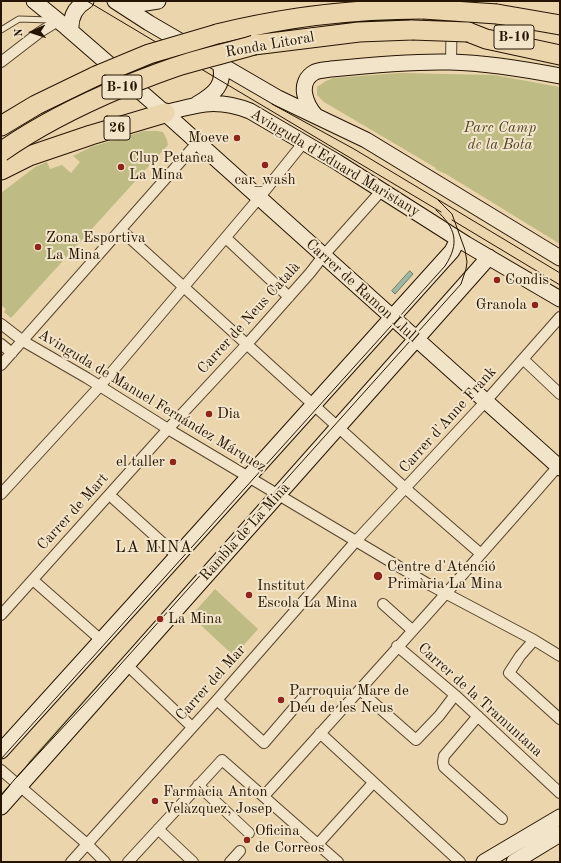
<!DOCTYPE html>
<meta charset="utf-8">
<style>
body{margin:0}
#map{position:relative;width:561px;height:863px;overflow:hidden;background:#ebd5ac;font-family:"Old Standard TT",serif}
canvas{display:block}
.frame{position:absolute;inset:0;border:2px solid #251401;pointer-events:none}
.north{position:absolute;left:12px;top:12px;width:40px;height:40px;-webkit-text-stroke:3px #f2e4c9;paint-order:stroke;rotate:267deg;font-size:11px;font-weight:700;line-height:16px;text-align:center;color:#251401}
.north::after{content:'';display:block;margin:auto;width:14px;height:18px;background:#251401;clip-path:polygon(50% 0,100% 100%,50% 72%,0 100%)}
</style>
<div id="map">
<canvas width="561" height="863"></canvas>
<div class="frame"></div>
<div class="north">N</div>
</div>
<script>
const context = document.querySelector('canvas').getContext('2d');
context.lineJoin = 'round';
function paint(path, color) { context.fillStyle = color; context.fill(path, 'evenodd'); }
function strokePath(path, color, width, dash) { context.strokeStyle = color; context.lineWidth = width; context.lineCap = dash ? 'butt' : 'round'; context.setLineDash(dash || []); context.stroke(path); }
function drawText(font, color, halo, rows, align = 'center') {
  context.font = font + ' "Old Standard TT",serif'; context.lineWidth = 4; context.setLineDash([]); context.textBaseline = 'middle'; context.strokeStyle = halo; context.fillStyle = color; for (const [text, x, y, turn = 0] of rows) {
    context.save(); context.translate(x, y); context.rotate((+turn || 0) * Math.PI / 180); context.textAlign = isNaN(turn) ? turn : align; if (halo) context.strokeText(text, 0, 0); context.fillText(text, 0, 0); context.restore();
  }
}
paint(new Path2D(`
 M400,73L494,75L560,87V244L446,174L435,169L436,168L431,165L324,102L317,95V87L326,81L333,78Z
 M144,131H157L163,132L167,140L168,145L11,318L4,312L6,309L1,305V193L35,167L47,162L50,169L62,165L71,173L80,162L73,156L91,147Z
 M215,589L258,629L234,656L191,616Z
 M118,662L122,665L32,766L28,762Z`), '#bfbb84');
const water = new Path2D(`
 M410,271L413,274L395,294L392,291Z`);
paint(water, '#98b9a7');
strokePath(water, '#6a7765', 1);
const lane = new Path2D(`
 M1,30L19,19L51,20`);
const street = new Path2D(`
 M1,62L40,32L58,21
 M451,62L452,1
 M121,230L405,488L481,554
 M226,238L289,297
 M1,324L23,341L87,378L168,429L428,584L534,640L560,656
 M1,344L12,353
 M523,359L560,394
 M1,365L197,143
 M1,494L100,386L259,198L304,142
 M114,499L175,554
 M33,580L101,640
 M383,604L412,630
 M1,615L168,429L248,343L310,273L324,255L382,190
 M534,640L520,656L509,673L560,719
 M397,646L455,695L560,793
 M127,665L192,727
 M361,689L367,697L416,740L439,716L455,695
 M217,700L264,743L307,693
 M478,716L444,756L443,762L444,767L502,819
 M320,733L460,862
 M1,770L87,844L105,862
 M198,785L249,833
 M264,796C363,686 463,576 560,464
 M158,829L193,862
 M318,844L373,783
 M71,862L217,700L356,541L486,401L560,317
 M128,862L222,760L338,862
 M230,862L240,851`);
const secondary = new Path2D(`
 M34,1L66,27L165,113L560,468
 M115,1L149,23L278,98L366,140L560,258
 M119,2L139,4L158,1
 M71,31C70,18 74,8 86,1
 M197,104C214,94 226,85 220,63
 M165,113C198,104 217,98 250,111L337,162L466,244L560,299
 M316,116C306,105 296,82 315,72C320,70 326,70 331,69C370,65 411,61 450,62C487,63 524,69 560,76
 M1,751C152,585 301,418 452,251L458,239
 M1,807L489,257
 M484,862L560,817
 M514,862L560,834`);
const highway = new Path2D(`
 M497,14L560,25
 M468,32L486,39L560,55
 M217,34C285,17 353,9 423,9
 M254,45L359,32L412,30
 M1,126L36,105L96,76
 M1,170L29,156L91,135L165,113`);
strokePath(lane, '#56442c', 7);
strokePath(street, '#56442c', 12);
strokePath(secondary, '#251401', 17);
strokePath(highway, '#251401', 21);
strokePath(lane, '#f2e4c9', 5);
strokePath(street, '#f2e4c9', 10);
strokePath(secondary, '#f2e4c9', 15);
strokePath(highway, '#ebd5ac', 19);
strokePath(new Path2D(`
 M87,1L441,212
 M272,104L354,149L560,273
 M452,220L560,285
 M1,759L445,266C460,243 456,228 436,210
 M1,796L14,780L94,694L461,284L466,269L467,262L465,250L452,214L438,200`), '#251401', 1);
const highwayBridge = new Path2D(`
 M423,9L497,14
 M412,30L468,32
 M96,76L149,54L217,34
 M1,152C39,125 82,104 125,86C145,78 165,70 185,64C208,57 231,52 254,45`);
strokePath(highwayBridge, '#251401', 21, []);
strokePath(highwayBridge, '#ebd5ac', 19);
for (const [x, y, r, color] of [
 [237,138,4,"#8f2418"],
 [265,165,4,"#8f2418"],
 [121,167,4,"#8f2418"],
 [38,247,4,"#8f2418"],
 [497,280,4,"#8f2418"],
 [535,305,4,"#8f2418"],
 [209,414,4,"#8f2418"],
 [173,462,4,"#8f2418"],
 [378,576,5,"#8f2418"],
 [249,595,4,"#8f2418"],
 [160,619,4,"#8f2418"],
 [281,700,4,"#8f2418"],
 [155,801,4,"#8f2418"],
 [247,840,4,"#8f2418"]
]) { const dot = new Path2D(); dot.arc(x, y, r, 0, 2 * Math.PI); context.fillStyle = color; context.fill(dot); strokePath(dot, '#f2e4c9', 1.5); }
for (const [x, y, w] of [
 [514,37,40],
 [122,87,40],
 [117,128,26]
]) { const box = new Path2D(); box.roundRect(x - w / 2, y - 12, w, 24, 3); context.fillStyle = '#f2e4c9'; context.fill(box); strokePath(box, '#251401', 1); }
drawText('bold 14px', '#251401', null, [
 ["B-10",514,37],
 ["B-10",122,87],
 ["26",117,128]
]);
drawText('15px', '#251401', '#f2e4c9', [
 ["Ronda Litoral",270,45,-10],
 ["Avinguda d'Eduard Maristany",335,163,31],
 ["Carrer de Ramon Llull",362,291,42],
 ["Carrer de Neus Català",249,318,-48],
 ["Avinguda de Manuel Fernández Márquez",152,401,31],
 ["Carrer d'Anne Frank",448,420,-48],
 ["Carrer de Mart",73,512,-48],
 ["Rambla de La Mina",245,532,-48],
 ["Carrer del Mar",211,683,-48],
 ["Carrer de la Tramuntana",480,700,42]
]);
drawText('italic 15px', '#534628', '#f2e4c9', [
 ["Parc Camp",500,128],
 ["de la Bota",500,145]
]);
drawText('15px', '#251401', '#f2e4c9', [
 ["Moeve",229,138,"right"],
 ["Clup Petanca",129,158],
 ["La Mina",129,175],
 ["car_wash",265,180,"center"],
 ["Zona Esportiva",46,238],
 ["La Mina",46,255],
 ["Condis",505,280],
 ["Granola",527,305,"right"],
 ["Dia",217,414],
 ["el taller",165,462,"right"],
 ["Centre d'Atenció",387,567],
 ["Primària La Mina",387,584],
 ["Institut",257,586],
 ["Escola La Mina",257,603],
 ["La Mina",168,619],
 ["Parroquia Mare de",289,691],
 ["Deu de les Neus",289,708],
 ["Farmàcia Anton",163,792],
 ["Velàzquez, Josep",163,809],
 ["Oficina",255,831],
 ["de Correos",255,848]
], 'left');
context.letterSpacing = '1px';
drawText('16px', '#251401', '#f2e4c9', [
 ["LA MINA",154,548]
]);
context.letterSpacing = '0px';
</script>
